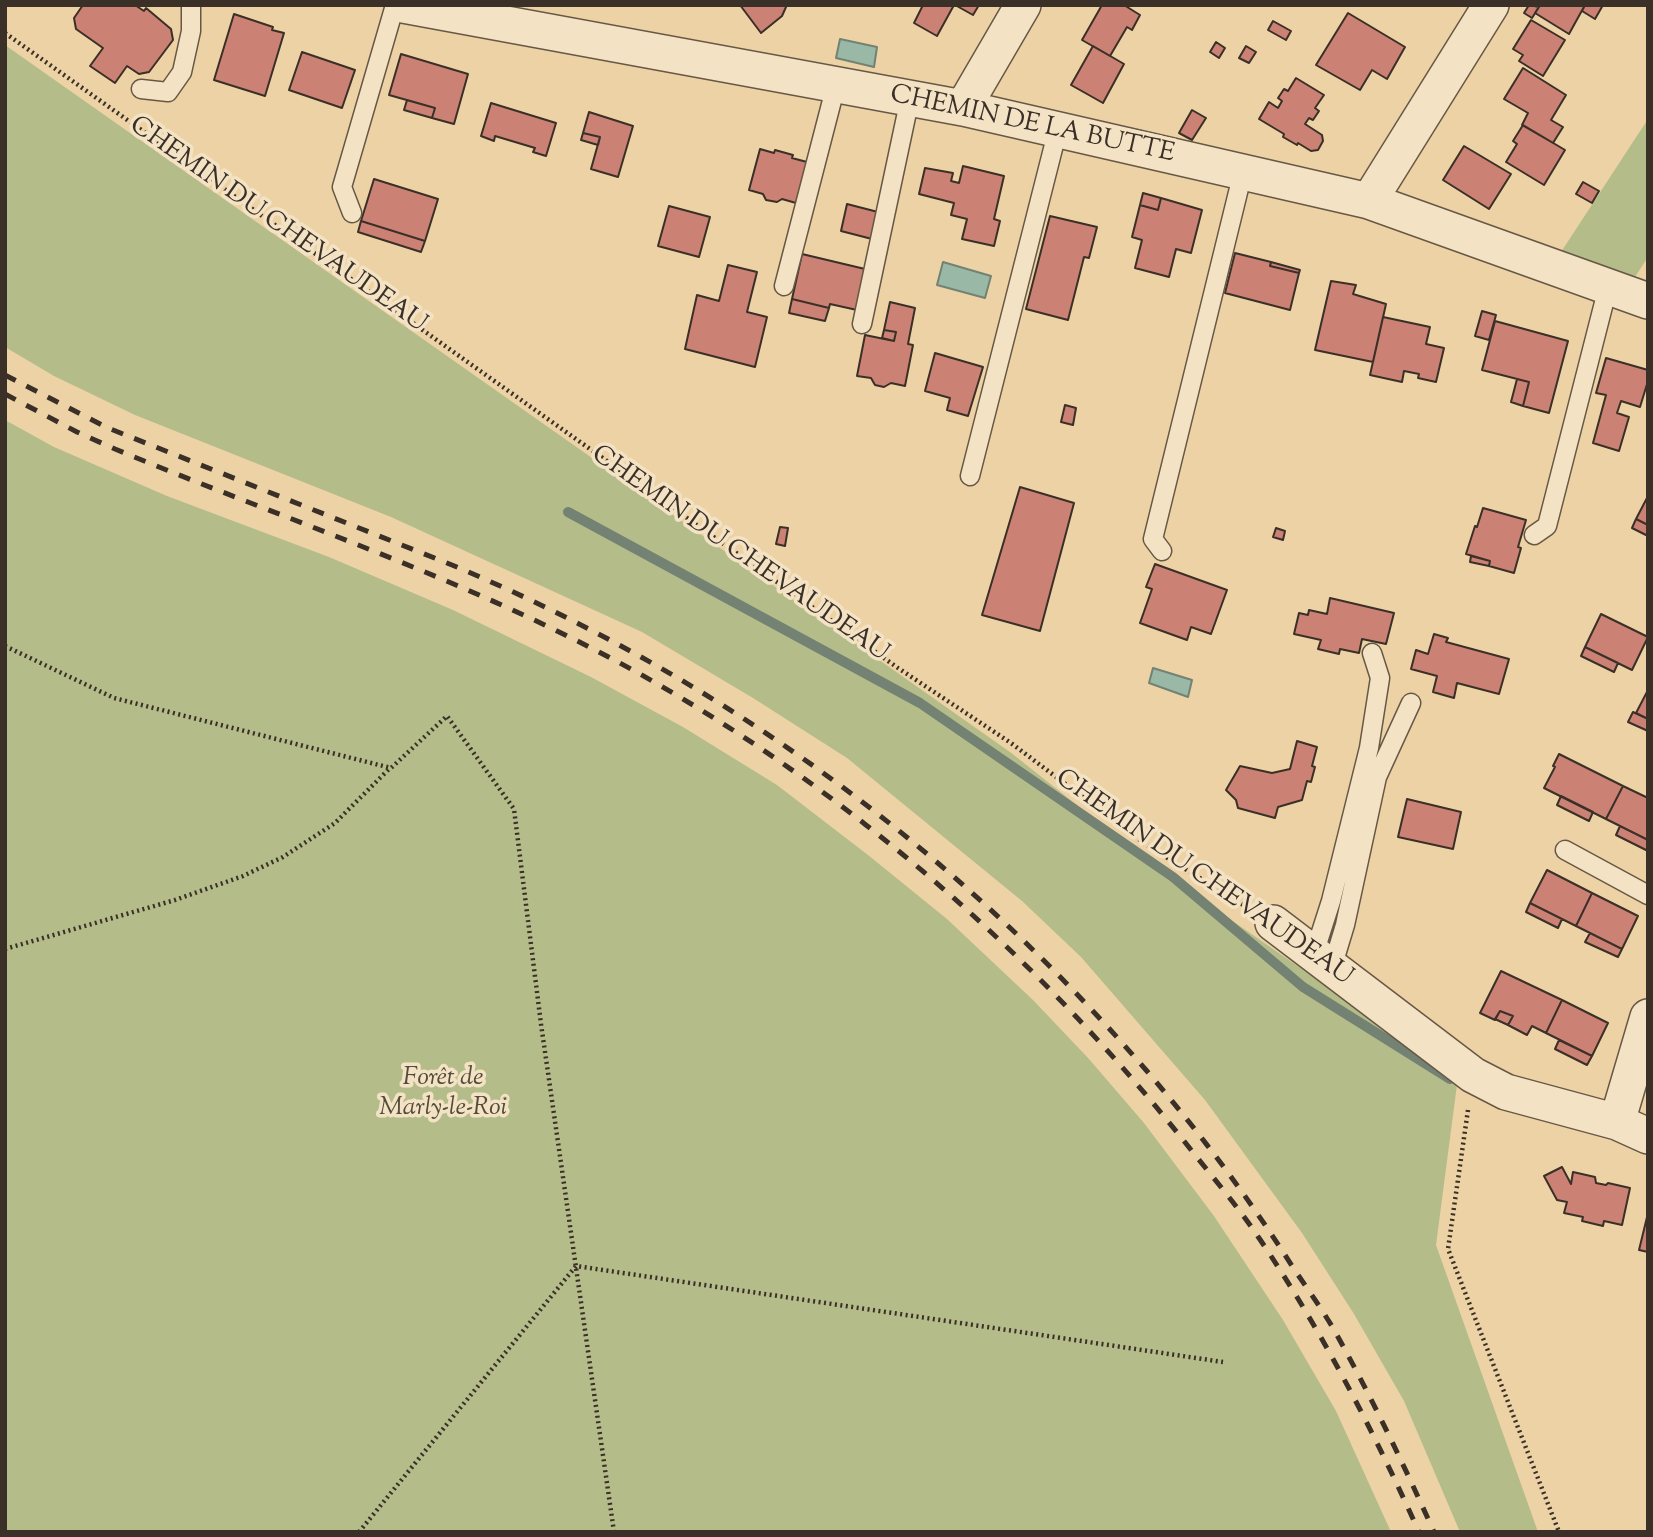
<!DOCTYPE html>
<meta charset="utf-8">
<style>
body{margin:0}
#map{position:relative;width:1653px;height:1537px;overflow:hidden;background:#edd2a5;font-family:"Sorts Mill Goudy",serif}
canvas{display:block}
.frame{position:absolute;inset:0;border:7px solid #3a3027;pointer-events:none}
</style>
<div id="map">
<canvas width="1653" height="1537"></canvas>
<div class="frame"></div>
</div>
<script>
const context = document.querySelector('canvas').getContext('2d');
context.lineJoin = 'round';
function paint(path, color) { context.fillStyle = color; context.fill(path, 'evenodd'); }
function strokePath(path, color, width, dash) { context.strokeStyle = color; context.lineWidth = width; context.lineCap = dash ? 'butt' : 'round'; context.setLineDash(dash || []); context.stroke(path); }
function drawText(font, color, halo, rows, align = 'center') {
  context.font = font + ' "Sorts Mill Goudy",serif'; context.lineWidth = 7; context.setLineDash([]); context.textBaseline = 'middle'; context.strokeStyle = halo; context.fillStyle = color; for (const [text, x, y, turn = 0] of rows) {
    context.save(); context.translate(x, y); context.rotate((+turn || 0) * Math.PI / 180); context.textAlign = isNaN(turn) ? turn : align; if (halo) context.strokeText(text, 0, 0); context.fillText(text, 0, 0); context.restore();
  }
}
paint(new Path2D(`
 M5,45L1010,752L1159,870L1458,1077L1436,1245L1538,1532H1460L1404,1401L1354,1314L1302,1233L1205,1100L1081,957L1022,901L847,758L753,698L642,632L391,517L135,415L54,376L5,347Z
 M1648,119V257L1633,280L1561,252Z
 M5,420L54,447L167,496L329,557L453,610L591,677L683,727L777,785L868,855L947,919L1034,1001L1089,1059L1144,1123L1214,1216L1283,1320L1336,1411L1391,1532H5Z`), '#b4bd8a');
const water = new Path2D(`
 M840,39L877,47L874,67L836,58Z
 M943,262L991,276L985,298L937,285Z
 M1153,668L1192,680L1188,697L1149,683Z`);
paint(water, '#99b8a6');
strokePath(water, '#738273', 2);
strokePath(new Path2D(`
 M568,512L920,703L1173,877L1303,987L1450,1079`), '#738273', 10);
const building = new Path2D(`
 M83,5H135L144,11L146,8L171,29L173,40L149,72L139,74L127,66L115,83L90,66L103,48L76,29L74,18Z
 M740,5H785L786,7L782,16L761,33Z
 M923,5H954L937,36L914,23Z
 M955,5H979L973,15Z
 M1102,5H1124L1140,15L1132,30L1127,27L1110,56L1082,40Z
 M1529,5L1539,7L1532,18L1524,13Z
 M1540,5H1585L1569,34L1535,13Z
 M1585,5H1603L1595,19L1582,11Z
 M1348,13L1405,47L1387,79L1372,70L1360,90L1316,65Z
 M234,14L273,27L272,30L284,33L265,96L214,80Z
 M1531,20L1565,40L1543,76L1519,61L1523,55L1513,49Z
 M1273,21L1291,31L1286,40L1268,30Z
 M1216,42L1225,48L1219,58L1210,52Z
 M1093,46L1124,64L1103,103L1071,85Z
 M1246,46L1256,52L1249,63L1239,58Z
 M302,52L355,70L342,108L289,90Z
 M401,54L468,74L454,124L432,118L435,108L389,95Z
 M1523,68L1566,95L1551,120L1563,127L1553,143L1522,125L1528,113L1504,99Z
 M1296,78L1324,95L1315,108L1319,111L1313,120L1309,118L1305,124L1322,135L1323,141L1318,150L1311,151L1298,143L1297,145L1283,137L1284,134L1259,119L1269,102L1278,108L1282,101L1278,98L1284,89L1288,91Z
 M407,100L435,108L432,118L404,110Z
 M491,103L556,123L546,156L533,152L535,148L495,136L494,141L481,136Z
 M1192,110L1206,118L1192,140L1179,133Z
 M589,112L633,126L618,177L591,169L600,137L583,133Z
 M1523,125L1565,150L1544,185L1506,162L1517,144L1513,141Z
 M583,133L600,137L598,145L581,140Z
 M1464,146L1511,174L1489,209L1443,180Z
 M760,149L774,153L775,150L793,155L792,158L807,162L796,203L782,199L777,202L766,200L763,194L749,190Z
 M963,166L1004,176L994,219L1000,221L994,246L962,239L967,219L951,215L954,203L919,194L925,168L953,173L951,181L959,183Z
 M374,179L438,199L425,241L361,221Z
 M1583,182L1599,191L1592,203L1576,194Z
 M1143,193L1161,198L1158,210L1140,205Z
 M1161,198L1202,210L1191,253L1176,249L1169,277L1135,268L1142,240L1132,237L1140,205L1158,210Z
 M847,204L878,212L872,239L841,231Z
 M669,206L710,217L699,257L658,246Z
 M1050,216L1097,227L1089,258L1084,257L1068,320L1026,309Z
 M361,221L425,241L421,252L358,232Z
 M1235,253L1271,262L1270,266L1299,273L1290,310L1225,293Z
 M802,254L865,269L857,310L830,304L829,308L792,299Z
 M1271,262L1300,270L1299,273L1270,266Z
 M728,265L757,272L747,312L767,317L755,367L685,349L697,295L719,301Z
 M1331,281L1356,285L1353,294L1386,304L1373,362L1315,350Z
 M792,299L829,308L825,321L789,313Z
 M890,302L915,308L908,344L913,345L905,386L891,383L884,387L875,385L871,378L857,376L865,335L894,341L896,332L884,330Z
 M1482,311L1496,315L1489,340L1475,336Z
 M1383,317L1430,327L1426,344L1444,348L1436,382L1418,378L1419,374L1404,371L1402,382L1370,375Z
 M1495,321L1568,341L1549,413L1523,406L1529,382L1482,370Z
 M884,330L896,332L894,341L882,338Z
 M935,353L983,367L968,416L947,410L950,398L925,391Z
 M1606,358L1648,370V381L1640,407L1621,401L1617,413L1629,417L1619,451L1593,443L1606,395L1596,393Z
 M1517,379L1529,382L1523,406L1511,402Z
 M1065,405L1076,408L1073,425L1061,422Z
 M1020,487L1074,503L1040,631L982,615Z
 M1648,496V525L1636,519Z
 M1483,508L1526,520L1518,547L1521,548L1514,573L1489,566L1490,561L1466,554L1475,526L1477,527Z
 M1636,519L1648,525V536L1632,528Z
 M780,527L788,528L785,546L776,544Z
 M1276,528L1285,531L1283,540L1273,537Z
 M1471,556L1490,561L1489,566L1470,562Z
 M1155,564L1227,590L1211,634L1191,627L1187,640L1140,623L1152,589L1146,587Z
 M1330,598L1394,613L1386,644L1362,639L1359,653L1340,649L1339,654L1318,649L1321,640L1294,634L1299,613L1308,615L1309,610L1327,614Z
 M1601,614L1648,637L1632,670L1585,647Z
 M1434,634L1448,638L1446,642L1509,659L1499,694L1457,683L1454,698L1433,692L1437,676L1411,669L1416,650L1428,654Z
 M1585,647L1618,663L1614,672L1581,656Z
 M1648,690V719L1636,713Z
 M1633,712L1648,719V731L1628,722Z
 M1297,741L1317,747L1312,766L1315,767L1311,782L1307,781L1302,800L1278,807L1275,818L1238,808L1236,800L1226,790L1240,766L1272,773L1290,769Z
 M1559,754L1623,786L1606,819L1544,788L1555,767L1553,766Z
 M1623,786L1648,798V840L1606,819Z
 M1561,796L1593,812L1589,821L1557,805Z
 M1407,799L1461,812L1453,849L1398,837Z
 M1620,826L1648,840V851L1616,835Z
 M1547,870L1592,893L1576,926L1530,903Z
 M1592,893L1638,916L1622,949L1576,926Z
 M1530,903L1562,919L1558,928L1526,912Z
 M1590,933L1622,949L1618,957L1585,942Z
 M1501,971L1562,1000L1546,1033L1532,1026L1527,1035L1508,1025L1513,1016L1500,1011L1495,1020L1480,1013Z
 M1562,1000L1608,1023L1592,1056L1546,1033Z
 M1500,1011L1513,1016L1508,1025L1495,1019Z
 M1559,1040L1592,1056L1587,1065L1555,1049Z
 M1562,1167L1571,1184L1573,1172L1595,1177L1596,1183L1606,1185L1608,1183L1630,1188L1622,1225L1604,1221L1603,1226L1582,1221L1583,1217L1564,1213L1567,1202L1557,1200L1544,1176Z
 M1648,1213V1252L1639,1250Z`);
paint(building, '#cc8175');
strokePath(building, '#3a3027', 2);
const lane = new Path2D(`
 M141,89L168,92L182,72L191,31V5
 M352,213L342,187L395,5
 M784,286L836,85
 M862,324L910,98
 M970,476L1058,129
 M1534,535L1547,526L1608,287
 M1162,551L1153,539L1243,172
 M1565,850L1648,895
 M1314,954L1331,901L1369,748L1380,678L1372,653
 M1332,968L1345,925L1377,777L1411,703`);
const street = new Path2D(`
 M403,5L963,108L1369,201L1648,301
 M963,108L1023,5
 M1369,201L1491,5
 M1273,923L1473,1075L1506,1092L1617,1122L1648,1136
 M1617,1122L1648,1017`);
strokePath(lane, '#675846', 21);
strokePath(street, '#675846', 38);
strokePath(new Path2D(`
 M5,33L898,668L1011,743L1145,844L1245,906
 M5,646L114,698L391,768L447,716L514,809L541,1024L614,1532
 M5,949L175,900L243,876L283,857L335,823L390,768
 M1468,1110L1448,1249L1559,1532
 M359,1532L576,1266L1223,1362`), '#3a3027', 4.5, [2, 3.5]);
strokePath(lane, '#f3e2c4', 18);
strokePath(street, '#f3e2c4', 35);
strokePath(new Path2D(`
 M5,375L108,428L452,565C723,679 953,847 1146,1070C1200,1133 1249,1198 1294,1269C1307,1288 1321,1308 1333,1328C1370,1394 1403,1463 1434,1532
 M5,394L77,432L115,449C291,522 473,581 640,674C850,792 1034,953 1184,1141C1209,1173 1237,1205 1259,1238C1322,1331 1373,1430 1419,1532`), '#3a3027', 5, [12, 12]);
drawText('26px', '#3a3027', '#f3e2c4', [
 ["CHEMIN DE LA BUTTE",1032,126,12],
 ["CHEMIN DU CHEVAUDEAU",277,226,35],
 ["CHEMIN DU CHEVAUDEAU",739,555,35],
 ["CHEMIN DU CHEVAUDEAU",1203,879,35]
]);
drawText('italic 26px', '#524c3b', '#f3e2c4', [
 ["Forêt de",443,1080],
 ["Marly-le-Roi",443,1110]
]);
</script>
